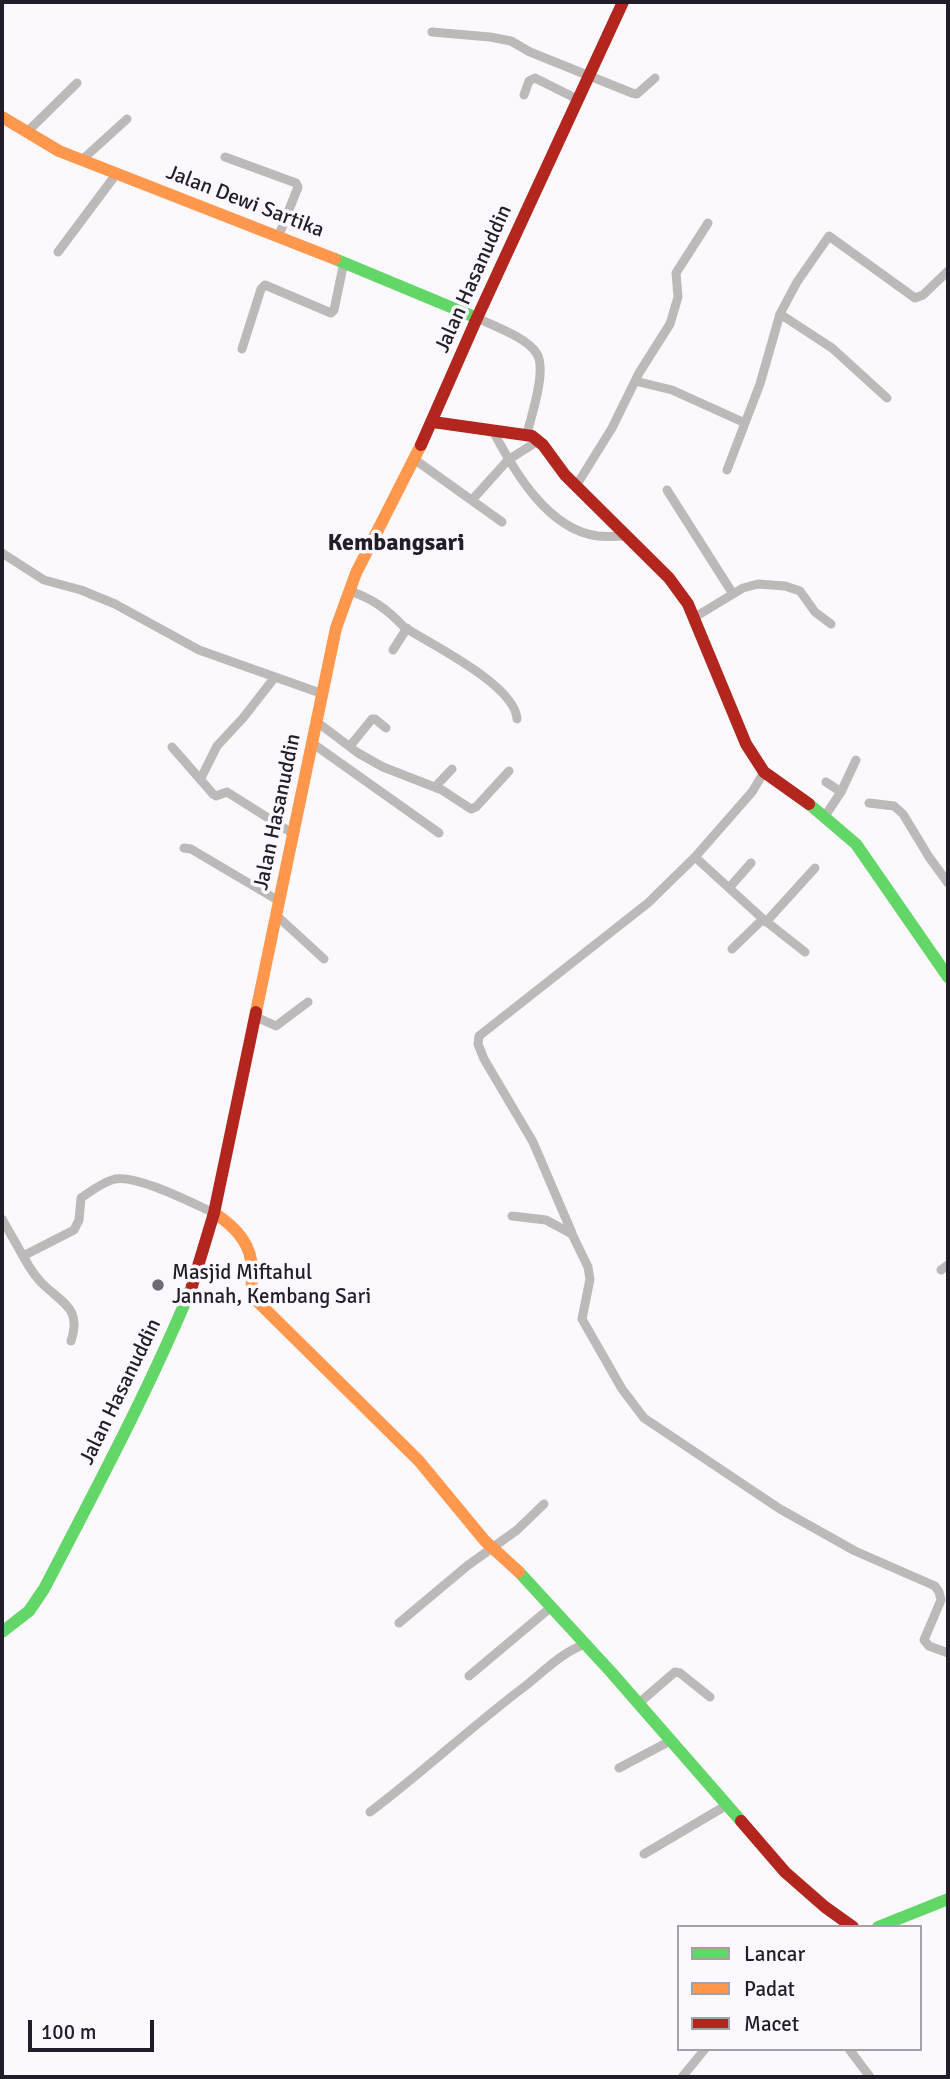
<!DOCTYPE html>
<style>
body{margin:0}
#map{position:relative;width:950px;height:2079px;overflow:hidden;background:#fbf9fd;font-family:Signika,sans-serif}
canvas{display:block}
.frame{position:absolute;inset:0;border:4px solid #221d28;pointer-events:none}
.legend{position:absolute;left:677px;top:1925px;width:245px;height:126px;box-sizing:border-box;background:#fbf8fe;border:2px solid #a4a0a8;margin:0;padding:9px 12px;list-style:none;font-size:21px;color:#221d28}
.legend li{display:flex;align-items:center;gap:14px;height:35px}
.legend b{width:35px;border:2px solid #a4a0a8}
.scale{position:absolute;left:28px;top:2020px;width:126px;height:32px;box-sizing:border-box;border:4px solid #221d28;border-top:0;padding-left:9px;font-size:21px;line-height:24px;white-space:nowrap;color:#221d28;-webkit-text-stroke:5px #fbf8fe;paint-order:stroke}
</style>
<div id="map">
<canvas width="950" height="2079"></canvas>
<div class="frame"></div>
<ul class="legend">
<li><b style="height:9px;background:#63d668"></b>Lancar</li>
<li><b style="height:9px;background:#ff974d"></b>Padat</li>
<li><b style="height:9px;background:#b3261e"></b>Macet</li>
</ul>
<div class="scale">100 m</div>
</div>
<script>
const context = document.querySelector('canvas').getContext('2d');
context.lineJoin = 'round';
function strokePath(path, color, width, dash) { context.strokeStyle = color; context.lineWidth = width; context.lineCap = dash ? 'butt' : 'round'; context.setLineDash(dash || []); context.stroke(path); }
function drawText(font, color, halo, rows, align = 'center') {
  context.font = font + ' Signika,sans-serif'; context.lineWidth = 7; context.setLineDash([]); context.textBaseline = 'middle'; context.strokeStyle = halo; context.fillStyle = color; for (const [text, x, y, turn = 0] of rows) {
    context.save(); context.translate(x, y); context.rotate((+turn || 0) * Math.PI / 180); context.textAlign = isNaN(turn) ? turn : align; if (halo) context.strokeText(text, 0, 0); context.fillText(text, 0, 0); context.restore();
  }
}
strokePath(new Path2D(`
 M432,32L490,37L511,41L530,52L632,93L637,94L655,78
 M524,95L529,81L535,78L577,99
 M27,132L77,83
 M225,157L296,183L298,187L279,235
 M83,159L127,119
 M58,252L117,173
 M780,314L832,348L887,398
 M477,318C494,326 528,338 537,354C547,371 531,416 527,434
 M242,349L261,289L265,285L331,313L334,310L344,262
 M635,381L672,390L745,423
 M493,431C514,471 548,530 598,536C607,537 617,536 626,536
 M414,459L502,522
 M727,470L760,384L780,314L797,282L829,236L915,298L923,295L948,271
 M576,486L612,428L639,373L670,324L678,297L676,273L708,223
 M667,490L733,594
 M472,500L508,460L538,441
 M2,553L44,580L81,590L115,604L199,650L323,694
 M350,591C373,599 387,609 404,627C432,645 515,685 517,719
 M695,617L743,588L758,584L785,586L800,591L815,612L831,624
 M393,650L407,628
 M317,722L358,753L383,767L442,790L471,809L476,807L509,771
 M312,743L439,833
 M350,746L372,719H375L386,728
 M172,747L213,794L216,796L227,792L292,833
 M201,778L217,746L243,718L275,677
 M826,782L841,792
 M435,787L452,769
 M869,803L894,806L903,814L929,857L948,883
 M825,816L841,792L856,760
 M184,848L191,849L279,901
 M695,857L763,919L805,952
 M729,888L751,863
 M276,915L324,959
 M766,922L815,868
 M732,949L763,919
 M256,1017L276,1026L308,1002
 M512,1216L546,1220L572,1234L588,1267L590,1279L582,1319L622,1389L644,1418L780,1509L855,1551L935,1586L939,1592L941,1600L924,1640L929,1646L948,1653
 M2,1219L23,1256L74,1230L79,1220L81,1198C91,1191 103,1182 115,1179C138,1175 192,1203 214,1213
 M572,1233L533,1142L484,1059L478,1044L479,1036L648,903L695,857L752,792L764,772
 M23,1256C29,1267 36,1279 46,1287C66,1305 81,1311 71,1341
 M941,1270L948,1265
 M399,1623L467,1566L517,1530L544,1504
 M469,1676L550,1608
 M639,1703L675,1672L680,1673L710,1697
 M619,1768L672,1740
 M370,1812C423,1772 471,1727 524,1687C543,1672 561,1653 585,1644
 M644,1854L727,1805
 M849,2049L870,2077
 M682,2077L705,2049`), '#bcb9b8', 9);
strokePath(new Path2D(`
 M335,259L477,318
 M809,804L856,844L948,977
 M519,1572L611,1672L741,1821
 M2,1632L29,1611L44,1589C96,1489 149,1390 192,1286
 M878,1927L948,1899`), '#63d668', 12);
strokePath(new Path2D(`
 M2,117L59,151L335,259
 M256,1012L336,628L356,573L421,445
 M214,1213C236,1227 253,1245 252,1273C252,1283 250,1291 256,1300L419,1461L485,1541L519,1572`), '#ff974d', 12);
strokePath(new Path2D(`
 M433,422L532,436L543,445L565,475L669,578L688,604L746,744L764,772L809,804
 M421,445L477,318L623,2
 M192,1286L214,1213L256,1012
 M741,1821L785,1872L825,1907L853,1927`), '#b3261e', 12);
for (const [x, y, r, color] of [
 [158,1285,7,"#6e6a73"]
]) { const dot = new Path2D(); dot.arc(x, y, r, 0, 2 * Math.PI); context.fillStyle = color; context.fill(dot); strokePath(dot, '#fbf8fe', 2.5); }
drawText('21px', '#221d28', '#fbf8fe', [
 ["Jalan Dewi Sartika",245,202,21],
 ["Jalan Hasanuddin",474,279,-66],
 ["Jalan Hasanuddin",278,812,-78],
 ["Jalan Hasanuddin",121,1392,-64]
]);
drawText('21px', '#221d28', '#fbf8fe', [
 ["Masjid Miftahul",172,1273],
 ["Jannah, Kembang Sari",172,1297]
], 'left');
drawText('bold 24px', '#221d28', '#fbf8fe', [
 ["Kembangsari",396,544]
]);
</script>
